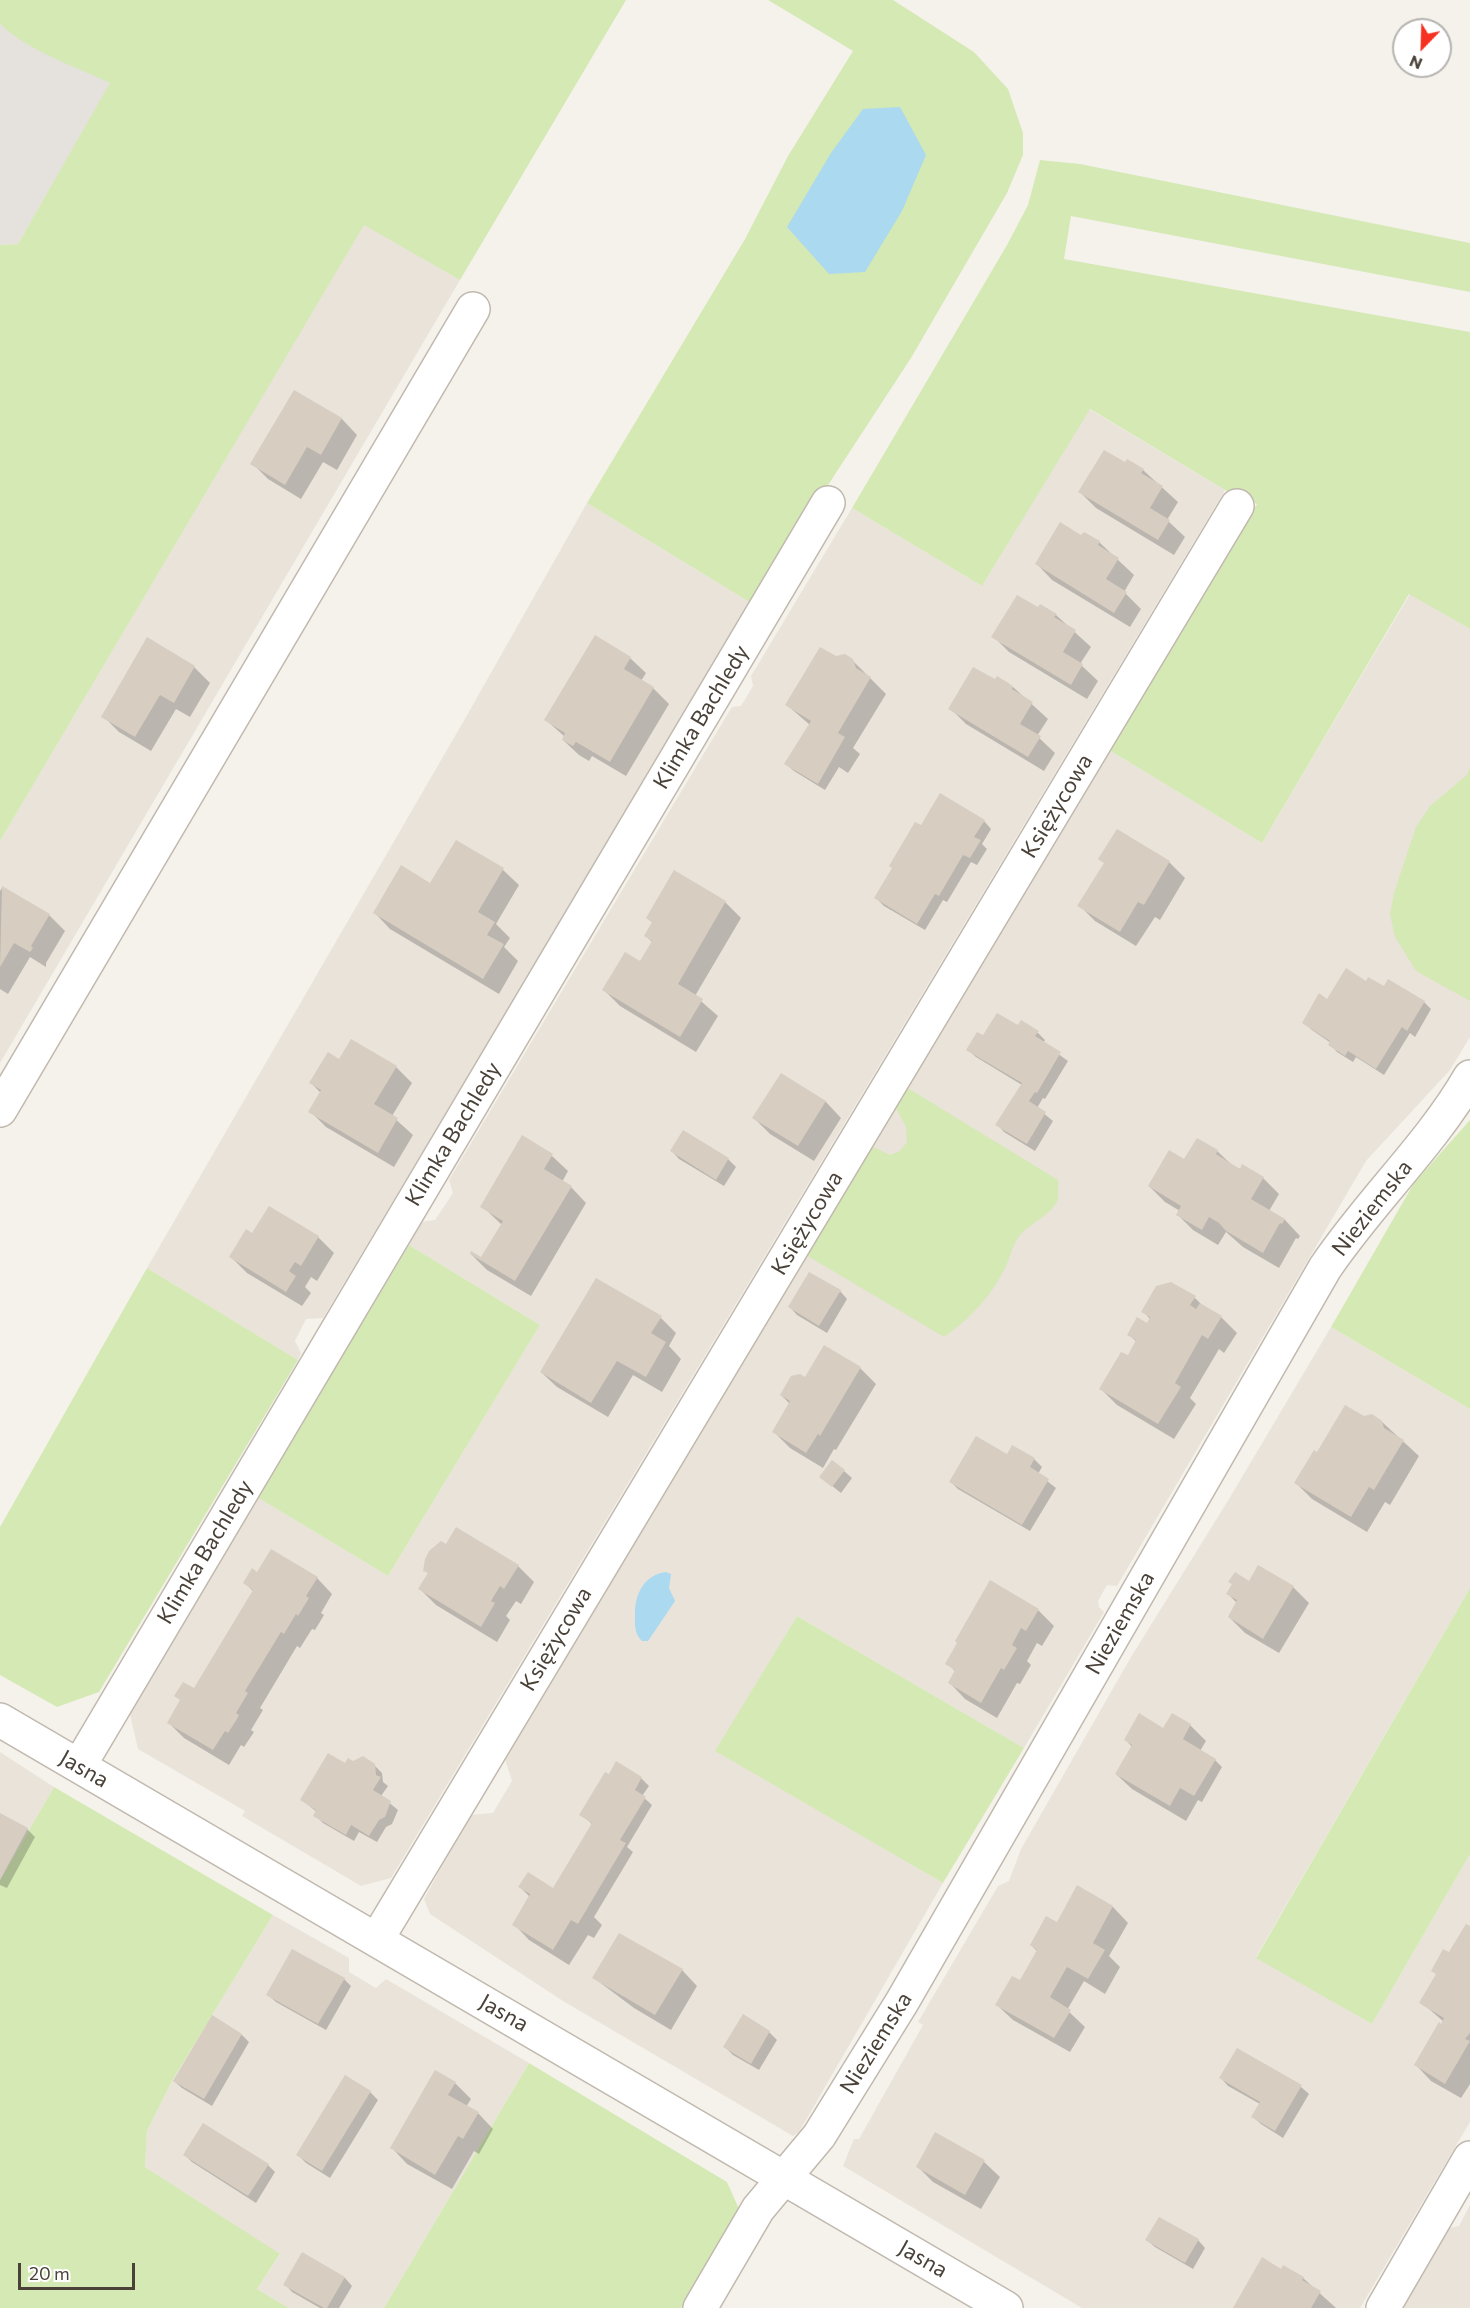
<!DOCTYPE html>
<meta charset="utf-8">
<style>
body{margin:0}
#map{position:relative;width:1470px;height:2308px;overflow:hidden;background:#f5f2ec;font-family:Commissioner,sans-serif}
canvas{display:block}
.north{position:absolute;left:1392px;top:18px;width:60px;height:60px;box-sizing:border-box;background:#fff;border:2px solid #b7b3b0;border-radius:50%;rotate:203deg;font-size:16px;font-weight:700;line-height:24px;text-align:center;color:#4a4239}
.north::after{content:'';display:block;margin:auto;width:21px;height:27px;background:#f73121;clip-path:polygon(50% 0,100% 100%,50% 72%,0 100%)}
.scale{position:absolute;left:18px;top:2263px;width:117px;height:27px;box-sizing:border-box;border:3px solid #4a4239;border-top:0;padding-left:8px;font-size:18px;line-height:21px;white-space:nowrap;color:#4a4239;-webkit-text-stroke:4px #fff;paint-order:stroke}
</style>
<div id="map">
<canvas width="1470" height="2308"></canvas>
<div class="north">N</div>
<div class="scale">20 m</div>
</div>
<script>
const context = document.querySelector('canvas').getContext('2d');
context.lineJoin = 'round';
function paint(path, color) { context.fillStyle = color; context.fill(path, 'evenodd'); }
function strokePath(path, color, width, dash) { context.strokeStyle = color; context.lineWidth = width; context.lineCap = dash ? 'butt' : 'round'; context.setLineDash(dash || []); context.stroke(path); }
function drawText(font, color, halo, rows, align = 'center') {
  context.font = font + ' Commissioner,sans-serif'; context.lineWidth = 4.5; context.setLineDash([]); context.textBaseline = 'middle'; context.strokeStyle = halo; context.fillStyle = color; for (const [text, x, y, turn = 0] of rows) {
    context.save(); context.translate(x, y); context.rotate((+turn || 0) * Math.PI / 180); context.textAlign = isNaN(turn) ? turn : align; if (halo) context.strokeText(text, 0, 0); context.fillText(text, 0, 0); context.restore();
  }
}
paint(new Path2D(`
 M364,224L460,280L0,1063V841Z
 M1089,409L1225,490L391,1878L361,1886L242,1816L245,1811L138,1749L129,1710L257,1497L388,1576L540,1325L409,1245L421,1222L435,1220L453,1193L449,1180L712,740L732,707L741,706L753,686L751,676L852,508L982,586Z
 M587,503L751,603L323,1318L306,1319L295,1341L301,1353L298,1360L147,1268L466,717Z
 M1410,594L1470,629V1037L1450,1070L1366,1161L1117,1586L1107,1585L1098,1601L1099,1607L1104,1612L1024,1748L797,1616L716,1751L943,1883L799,2132L793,2136L563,2001L430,1914L424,1899L470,1815L493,1813L512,1781L505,1759L1109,750L1262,843Z
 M1331,1327L1470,1409V1588L1256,1957L1372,2024L1470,1854V2122L1360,2308H1082L843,2166L854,2139H859L923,2025L918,2022L998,1886L1009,1881L1021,1849L1131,1657L1229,1499Z
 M0,1752L54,1787L0,1880Z
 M273,1915L349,1958V1972L376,1988L386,1979L529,2063L384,2308H289L257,2289L280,2255L145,2167L147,2131L172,2081Z
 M1470,2205V2308H1401L1449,2228L1459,2226Z`), '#e9e3da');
paint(new Path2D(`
 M0,24L38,49L111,83L18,244L0,245Z`), '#e5e1dd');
paint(new Path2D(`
 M0,0H626L460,280L364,225L0,841V245L18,244L110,83C76,67 27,50 0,24Z
 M768,0H893L974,52L1008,89L1023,133V155L1007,193L911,358L751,603L587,503L745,239L788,156L853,51Z
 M1040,160L1080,164L1470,243V292L1071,216L1064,259L1470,332V629L1409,594L1262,843L1109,750L1257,504L1225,490L1090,409L982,586L852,508L1007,245L1028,205Z
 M1470,768V1001L1416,971L1395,937L1390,914L1394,893L1416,827L1430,806L1467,775Z
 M906,1087L1058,1180C1058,1185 1059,1194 1058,1199C1052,1216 1028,1223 1018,1238C1011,1248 1009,1262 1003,1272C989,1299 968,1320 944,1337L806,1255L871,1146L890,1155L900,1151L907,1142L906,1127L895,1106Z
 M1470,1120V1409L1331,1327L1414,1183Z
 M409,1245L540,1325L388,1576L257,1497Z
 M147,1268L298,1360L99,1692L57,1707L0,1675V1527Z
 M1470,1588V1854L1372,2024L1256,1958Z
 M797,1616L1024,1748L943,1883L715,1751Z
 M54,1787L273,1915L172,2081L147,2131L145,2167L280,2254L257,2289L289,2308H0V1880Z
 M529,2063L727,2182L739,2209L681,2308H384Z`), '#d5e9b5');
paint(new Path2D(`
 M900,107L926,155L902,211L865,272L829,274L787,227L831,153L863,109Z
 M666,1572L671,1574L669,1588L675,1601L648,1641H642C634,1633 635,1625 635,1614C635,1594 644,1575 666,1572Z`), '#aad9f0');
paint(new Path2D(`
 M295,392L342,419L357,435L337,470L323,462L301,499L268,479L252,463Z
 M1126,464L1143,470L1178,502L1167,520L1185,537L1174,555L1096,508L1080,492Z
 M1082,537L1099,542L1134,575L1124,592L1141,609L1130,627L1052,580L1037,564Z
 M1039,609L1056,615L1091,647L1080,664L1098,681L1087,699L1009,652L993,636Z
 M630,658L646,673L641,681L653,688L669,704L626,776L592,756L589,761L579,755L563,740L565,737L546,720Z
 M836,658L852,660L886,694L853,748L860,754L848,773L839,767L825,790L794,771L786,764L810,725L787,705Z
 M194,667L210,683L190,717L176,709L151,751L119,732L103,716Z
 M1013,687L1048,719L1037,736L1055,753L1044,771L966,724L950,708Z
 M984,821L991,829L982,844L987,849L977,865L971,862L947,902L943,900L925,930L884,906L876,898L922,827Z
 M1117,831L1169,862L1185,878L1160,920L1155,917L1136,946L1095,921L1079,905L1105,864Z
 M456,842L503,870L519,885L496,924L510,938L504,947L518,961L499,994L390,929L375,913L431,885Z
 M675,872L725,902L741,918L695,996L718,1016L696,1052L620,1006L604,990L641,963L653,943L646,936L653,923L647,918Z
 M2,888L49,915L65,931L46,963V967L30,957L8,994L0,989V891Z
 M1366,983L1424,1002L1431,1009L1415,1037L1410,1033L1384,1075L1356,1057L1353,1062L1337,1052L1330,1044L1331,1043L1312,1030L1304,1023L1328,1001Z
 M1018,1028L1038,1033L1045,1040L1043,1043L1068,1061L1045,1099L1043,1098L1037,1108L1053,1121L1035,1151L1004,1132L997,1124L1022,1085L976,1057L968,1050L983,1037Z
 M339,1061L396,1067L412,1083L392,1116L413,1135L394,1167L326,1127L310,1111L321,1093L311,1083Z
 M781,1075L826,1102L841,1118L814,1161L770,1134L754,1118Z
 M683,1132L728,1159L736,1167L724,1186L679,1159L672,1151Z
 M522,1138L552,1156L568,1171L562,1182L571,1187L586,1203L531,1296L487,1270L471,1254L482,1259L502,1225L482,1206Z
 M1217,1151L1233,1166L1263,1178L1279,1194L1269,1211L1285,1220L1300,1236L1298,1239L1296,1238L1279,1268L1243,1247L1226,1232L1218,1245L1193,1230L1178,1215L1180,1211L1165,1202L1149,1186L1184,1161Z
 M253,1235L318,1237L334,1253L317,1281L311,1277L305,1287L311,1293L302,1306L247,1273L231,1257Z
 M840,1291L847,1299L827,1333L797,1315L790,1307Z
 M1195,1298L1205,1308L1221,1317L1237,1333L1224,1353L1219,1349L1190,1398L1196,1404L1174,1439L1117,1405L1101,1389L1128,1357L1137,1342L1129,1335L1147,1325L1150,1319L1143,1311Z
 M661,1318L676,1333L669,1346L681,1359L662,1392L633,1375L608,1417L557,1387L541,1372Z
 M824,1347L860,1368L876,1384L836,1450L834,1449L823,1468L790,1448L774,1432L790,1404L781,1395L805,1379Z
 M1364,1418L1382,1422L1419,1456L1390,1505L1385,1502L1367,1532L1312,1499L1296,1483L1318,1454Z
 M1013,1447L1034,1459L1042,1467L1038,1474L1056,1488L1030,1531L958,1489L951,1482L1007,1456Z
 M844,1471L852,1478L841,1493L821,1477Z
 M447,1546L518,1566L534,1582L521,1604L516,1601L506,1616L510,1620L497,1642L436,1605L420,1589L429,1574L425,1570Z
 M1259,1567L1293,1587L1309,1603L1279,1653L1245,1633L1229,1617L1237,1603L1228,1594L1249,1583Z
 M258,1574L317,1578L332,1594L321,1613L324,1615L315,1630L312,1629L300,1648L297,1646L260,1708L263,1710L251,1730L254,1732L244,1747L241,1745L229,1765L184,1738L169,1723L194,1690L254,1592L245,1583Z
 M1038,1610L1054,1626L1042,1646L1037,1643L1027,1661L1031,1665L1020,1684L1017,1683L997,1718L965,1699L950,1683L956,1672L947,1663Z
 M1173,1715L1190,1725L1206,1741L1200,1751L1215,1760L1222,1767L1202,1802L1198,1800L1186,1821L1132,1789L1116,1774L1132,1747L1126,1740L1164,1730Z
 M353,1762L374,1765L382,1773L383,1782L388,1786L381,1796L398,1810L392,1824L386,1827L377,1842L359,1832L354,1841L323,1823L315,1815L317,1812L302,1800L346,1765Z
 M641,1778L649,1786L642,1796L652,1805L627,1847L633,1852L594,1917L602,1925L594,1938L588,1935L569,1965L529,1940L514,1924L530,1897L520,1887L554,1890L593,1825L581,1814Z
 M0,1814L27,1829L35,1837L7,1888L0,1885Z
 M1113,1907L1128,1923L1109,1956L1120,1967L1105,1994L1084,1981L1067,2010L1085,2027L1070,2052L1013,2020L997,2005L1020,1982L1038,1952L1031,1945L1057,1924Z
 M1470,1928V2084L1461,2098L1431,2081L1416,2065L1444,2022L1421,2002L1449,1954Z
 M682,1970L697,1986L671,2030L634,2008L594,1978Z
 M344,1979L351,1986L326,2030L276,2002L268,1995Z
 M212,2017L242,2035L249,2042L212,2106L182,2088L174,2081Z
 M769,2032L777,2040L759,2070L733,2055L725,2047Z
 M1238,2050L1301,2087L1309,2094L1283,2138L1261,2124L1253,2117L1260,2104L1228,2086L1221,2078Z
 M455,2083L471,2099L466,2107L478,2113L493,2129L479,2154L474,2151L452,2189L407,2164L392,2148Z
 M370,2092L378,2100L330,2178L306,2163L298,2155Z
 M185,2155L268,2165L275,2172L256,2203L192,2162Z
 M984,2162L1000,2177L981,2209L933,2182L917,2166Z
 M1147,2240H1198L1205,2248L1193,2269L1155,2247Z
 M302,2254L345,2278L352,2286L339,2308H320L292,2292L285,2284Z
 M1282,2271L1303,2278L1336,2308H1235Z`), '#0003');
paint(new Path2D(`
 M294,390L342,418L321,455L307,447L285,485L250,464Z
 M1104,450L1125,462L1127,459L1144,469L1141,473L1163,486L1150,508L1170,520L1158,540L1078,492Z
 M1060,522L1081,535L1084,532L1100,541L1098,545L1119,558L1106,579L1127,592L1114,613L1035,564Z
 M1017,595L1038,607L1040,604L1057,614L1054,617L1076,630L1063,652L1083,664L1071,685L991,637Z
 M595,635L631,657L624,669L654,687L610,762L576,742L573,746L562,740L565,733L544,720Z
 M147,637L195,666L174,703L160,695L135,737L101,717Z
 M820,647L836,656L845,654L853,659L856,668L871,677L838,733L845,737L818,784L784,764L811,721L785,705Z
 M973,667L995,679L997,676L1013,686L1012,689L1033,702L1020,724L1041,736L1028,757L948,709Z
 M940,793L985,820L974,837L981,840L970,858L963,855L939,896L935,894L917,924L874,898L892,868L889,866L915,822L921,825Z
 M1117,829L1170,861L1144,905L1138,902L1120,932L1077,906L1104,863L1098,859Z
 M456,840L504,868L478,912L495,922L487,935L504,944L483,979L373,913L401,865L430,883Z
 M674,870L726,901L678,984L703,999L680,1037L602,990L625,952L640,961L652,941L644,936L652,922L646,918Z
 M2,886L50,914L31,946L33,948L30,952L14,943L0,967Z
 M1346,968L1366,981L1368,977L1384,986L1388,979L1425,1001L1407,1031L1402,1027L1376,1069L1348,1051L1345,1056L1328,1045L1330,1041L1302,1023L1319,993L1327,999Z
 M997,1013L1018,1025L1021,1020L1039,1031L1035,1036L1061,1052L1037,1093L1035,1092L1029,1101L1046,1112L1027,1144L995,1125L1022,1083L966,1050L977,1032L983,1035Z
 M351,1039L397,1066L374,1104L398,1118L378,1153L308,1112L321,1090L309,1083L328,1052L339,1059Z
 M781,1073L826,1101L798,1146L752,1118Z
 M683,1130L729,1158L716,1180L670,1151Z
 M522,1135L553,1154L544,1169L572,1186L515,1281L470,1254L471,1251L481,1257L503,1221L480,1207Z
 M1197,1138L1218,1150L1216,1154L1240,1169L1242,1164L1264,1177L1251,1199L1285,1219L1282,1224L1280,1223L1263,1253L1226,1231L1219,1223L1209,1217L1202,1230L1176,1215L1181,1206L1148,1186L1169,1150L1184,1159Z
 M269,1206L319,1236L301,1266L295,1262L289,1271L296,1276L286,1292L229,1257L246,1229L252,1233Z
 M809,1272L841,1290L819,1326L788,1307Z
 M596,1278L662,1316L651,1333L666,1342L646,1377L617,1361L591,1403L540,1372Z
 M1171,1282L1196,1296L1190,1305L1196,1309L1200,1303L1222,1316L1208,1339L1202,1335L1175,1383L1181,1387L1158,1424L1099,1389L1121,1352L1128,1355L1136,1340L1127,1335L1137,1317L1147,1323L1150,1317L1141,1312L1156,1286Z
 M824,1345L861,1367L820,1436L818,1434L806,1453L772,1432L790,1401L780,1395L791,1376L800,1374L805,1377Z
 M1345,1405L1364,1416L1372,1414L1382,1421L1384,1428L1404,1440L1374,1490L1369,1487L1351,1517L1294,1483L1314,1450L1317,1452Z
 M976,1436L1007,1454L1012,1445L1035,1458L1030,1467L1049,1479L1022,1525L949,1482Z
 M832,1460L845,1470L832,1487L819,1477Z
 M456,1527L519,1565L504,1589L500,1586L491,1601L495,1603L481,1627L418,1589L428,1573L423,1571L425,1559L429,1551L441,1541L446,1544Z
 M271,1549L318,1577L306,1596L309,1598L298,1616L296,1614L284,1634L281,1632L245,1691L248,1693L236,1713L239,1715L237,1719L228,1733L225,1731L213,1750L167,1723L180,1700L174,1696L183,1682L194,1688L253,1590L243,1583L252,1568L257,1572Z
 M1258,1565L1294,1586L1263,1639L1228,1617L1237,1600L1226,1594L1232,1584L1228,1582L1235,1572L1249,1581Z
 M990,1580L1039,1609L1026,1631L1021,1628L1012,1645L1017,1648L1004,1670L1001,1668L981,1703L948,1683L955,1670L945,1664L957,1643L955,1641Z
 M1139,1713L1163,1728L1172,1713L1191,1724L1183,1739L1216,1759L1194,1796L1180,1788L1170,1806L1115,1774L1132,1745L1124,1740Z
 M328,1753L345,1763L348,1758L353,1761L363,1756L375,1764L376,1775L381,1777L373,1790L391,1801L385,1817L379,1820L369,1836L351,1825L346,1835L313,1816L316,1810L300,1800Z
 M616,1761L642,1777L635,1790L646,1797L620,1840L626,1843L578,1924L571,1920L553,1950L512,1925L530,1894L518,1887L528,1872L553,1888L592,1823L579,1815L605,1772L609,1774Z
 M0,1813L28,1828L0,1880Z
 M1077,1885L1113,1906L1093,1943L1105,1950L1088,1979L1067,1967L1050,1997L1071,2010L1054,2038L995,2005L1012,1976L1020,1980L1037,1950L1030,1945L1046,1916L1057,1922Z
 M1466,1924L1470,1926V2033L1465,2039L1470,2041L1445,2084L1414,2065L1439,2022L1441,2024L1444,2018L1419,2003L1436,1974L1431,1971L1443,1949L1449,1952Z
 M619,1933L683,1969L655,2015L592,1978Z
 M292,1949L345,1978L318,2024L266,1995Z
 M743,2014L770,2031L751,2064L723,2047Z
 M212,2015L242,2034L204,2099L173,2081Z
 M1237,2048L1302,2085L1275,2131L1251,2117L1260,2102L1219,2078Z
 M435,2070L456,2082L448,2095L479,2112L463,2139L458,2136L435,2175L390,2148Z
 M345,2075L371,2091L322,2171L296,2155Z
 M203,2123L269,2164L248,2196L183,2155Z
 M935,2132L985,2160L965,2195L916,2167Z
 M1159,2217L1199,2239L1185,2263L1145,2240Z
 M302,2252L345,2277L327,2308H324L283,2285Z
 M1262,2257L1281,2269L1283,2265L1304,2277L1302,2280L1321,2291L1311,2308H1233Z`), '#d7cdc1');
const minor = new Path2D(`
 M0,1110L473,309
 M0,1720L1006,2308
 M79,1766L828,503
 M377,1939L1237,506
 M700,2308L758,2209L819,2136L902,2002L1325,1268C1370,1201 1430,1146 1470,1077
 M1383,2308L1470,2158`);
strokePath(minor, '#c1b9ae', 36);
strokePath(minor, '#fff', 33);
drawText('22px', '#4a4239', '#fff', [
 ["Klimka Bachledy",701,717,-59],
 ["Księżycowa",1057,806,-59],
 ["Klimka Bachledy",453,1134,-59],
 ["Nieziemska",1372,1208,-52],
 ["Księżycowa",807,1223,-59],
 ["Klimka Bachledy",205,1552,-59],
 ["Nieziemska",1120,1623,-60],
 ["Księżycowa",556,1639,-59],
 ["Jasna",84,1769,30],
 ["Jasna",504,2013,30],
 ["Nieziemska",876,2043,-58],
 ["Jasna",923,2259,30]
]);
</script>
